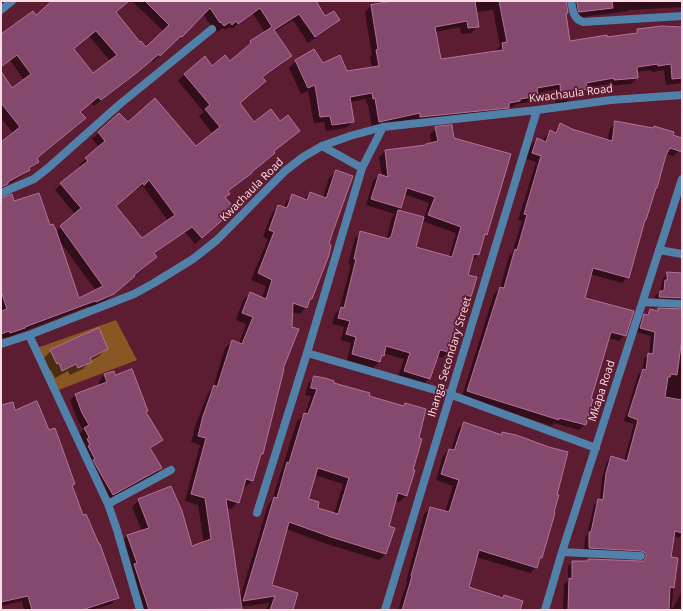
<!DOCTYPE html>
<style>
body{margin:0}
#map{position:relative;width:683px;height:611px;overflow:hidden;background:#5c1c31;font-family:"Open Sans",sans-serif}
canvas{display:block}
.frame{position:absolute;inset:0;border:2px solid #fedde4;pointer-events:none}
</style>
<div id="map">
<canvas width="683" height="611"></canvas>
<div class="frame"></div>
</div>
<script>
const context = document.querySelector('canvas').getContext('2d');
context.lineJoin = 'round';
function paint(path, color) { context.fillStyle = color; context.fill(path, 'evenodd'); }
function strokePath(path, color, width, dash) { context.strokeStyle = color; context.lineWidth = width; context.lineCap = dash ? 'butt' : 'round'; context.setLineDash(dash || []); context.stroke(path); }
function drawText(font, color, halo, rows, align = 'center') {
  context.font = font + ' "Open Sans",sans-serif'; context.lineWidth = 3.5; context.setLineDash([]); context.textBaseline = 'middle'; context.strokeStyle = halo; context.fillStyle = color; for (const [text, x, y, turn = 0] of rows) {
    context.save(); context.translate(x, y); context.rotate((+turn || 0) * Math.PI / 180); context.textAlign = isNaN(turn) ? turn : align; if (halo) context.strokeText(text, 0, 0); context.fillText(text, 0, 0); context.restore();
  }
}
paint(new Path2D(`
 M116,320L137,360L56,391L37,348Z`), '#895723');
paint(new Path2D(`
 M50,1H129L116,12L140,43L146,48L164,32L132,1H315L325,18L339,20L333,26L308,43L293,20L274,32L291,56L284,63L261,78L239,103L254,123L280,122L299,130L273,152L274,153L268,159L245,179L227,192L225,197L219,222L195,244L185,232L154,254L156,257L150,263L106,300L90,308L89,306L4,339L3,337H1V199L14,202L49,226L55,232L75,214L55,190L81,167L79,165L99,147L92,139L119,114L128,124L196,147L213,134L199,116L204,112L178,81L185,74L230,63L251,42L265,32L253,14L231,29L230,27L225,30L223,28L217,32L214,28L213,29L203,14L175,43L174,42L153,62L152,60L126,82L94,106L91,103L79,112L84,118L78,125L36,159L38,162L22,176L1,189V143L13,133L1,118V73L12,89L24,80L10,60L1,67V36L36,16L51,3ZM89,36L110,61L93,75L73,50ZM143,186L168,221L142,239L116,206L136,189L137,190ZM58,239L96,291L78,299Z
 M399,1H682V7L630,10L628,11L573,18L569,4L565,2L567,13L565,15L569,42L633,35L637,30L682,28V83L666,85L664,70L652,72L651,70L637,72V78L631,84L608,86V84L586,88L579,95L571,97L566,102L555,103L554,90L537,93V95L531,102L516,104L512,107L507,108L502,114L414,123L413,119L372,128L368,104L367,105L366,99L350,102L353,121L346,128L326,131L324,122L314,123L308,91L301,94L289,68L296,61L322,64L347,72L372,68L370,57L372,55L365,12L371,6ZM493,10L500,46L496,50V52L440,60L435,32L460,27L461,34L471,33L478,26L476,12Z
 M616,122L672,135L682,139V142L679,151L673,156L666,154L645,220L643,222L628,277L622,283L590,274L583,299L625,335L619,341L608,338L590,399L585,424L579,430L554,423L552,426L462,396L494,294L500,288L509,256L512,253L522,221L518,220L536,162L526,159L531,145L537,139L543,141L544,138L550,132L553,133L560,124L572,130L607,141L610,128Z
 M436,128L453,138L486,234L483,237L478,255L472,261L466,275L470,296L464,302L448,352L442,358L437,356L429,379L423,385L398,377L404,359L383,353L379,362L373,368L347,360L351,343L341,340L344,327L332,324L335,314L339,310L351,265L348,264L355,238L361,233L386,240L392,217L395,214L366,205L373,181L379,175L382,176L379,157L385,151L425,146L431,144L430,134ZM404,194L429,203L424,218L397,211L400,208ZM422,221L456,233L449,257L415,248Z
 M336,171L331,234L311,299L308,302L306,307L300,314L292,312L282,370L262,454L259,457L252,481L245,487H243L238,502L231,509L226,508L240,598L268,505L272,500L297,421L305,414L311,396L305,395L308,384L314,377L368,397L402,407L406,404V496L399,502L395,501L387,527L386,554L379,560L324,543L286,529L270,585L292,610H266L269,603L241,607L240,610H140L121,543L127,536L142,531L132,507L139,500L192,547L204,543L198,505L185,501L200,445L191,442L196,424L208,393L213,388L225,348L232,342L239,344L246,324L236,320L243,300L250,294L262,298L266,286L251,280L268,239L263,237L272,213L278,206L284,208L286,202L293,196L304,199L310,193L323,197L329,178ZM315,475L343,484L334,514L317,508L308,500Z
 M668,273L682,274V306L655,302V296L660,292L663,278Z
 M659,309L682,310V535L679,538L673,536L670,558L677,559L671,610H563L564,584L568,581V566L573,562H586L589,560L642,562L641,558L584,552L585,538L587,535L594,505L600,500L602,478L607,462L611,457L624,461L634,424L624,421L638,375L642,371L644,359L649,354L651,336L636,332L640,320L650,310L656,312Z
 M107,348L99,356L90,361L83,369L70,375L68,371L55,378L51,370L49,371L43,359L51,351Z
 M113,372L115,376L147,411L145,413L162,440L150,449L161,468L156,474L107,500L79,434L83,430L77,419L70,400L76,394L100,386L99,381L104,375Z
 M1,406L15,411L49,431L74,484L71,487L117,598L111,604L92,610H24L22,601L1,606Z
 M464,423L500,436L503,433L541,558L538,561L536,567L530,573L476,557L467,588L502,598L504,596L519,610H398L407,582H406L424,514L431,508L445,512L453,486L436,480L443,456L449,450H451L458,429Z
 M682,591V610H672Z`), '#0007');
strokePath(new Path2D(`
 M682,610V609`), '#002b26', 4);
const building = new Path2D(`
 M52,1H129L116,12L140,42L141,41L146,47L169,25L145,1H316L325,16L334,11L340,20L315,37L299,14L274,30L292,56L262,77L266,81L240,103L254,122L271,109L280,121L288,115L300,131L274,151L275,153L252,172V173L228,191L230,194L225,197L234,208L226,215L227,216L202,238L192,227L154,253L157,257L134,275L135,276L114,294L96,302L95,301L25,327V328L10,333L9,331L1,334V311L7,309L1,291V198L12,194L14,201L39,193L50,225L53,224L56,230L79,298L103,286L60,226L81,208L60,183L88,161L85,158L105,141L98,132L119,113L128,122L155,98L196,146L220,127L205,109L210,105L184,74L205,56L212,66L225,55L230,61L251,43L250,41L272,27L260,8L238,24L236,21L232,25L230,22L224,26L221,22L220,23L210,8L182,37L181,36L160,56L159,54L134,75L101,100L98,97L80,112L86,118L37,158L39,162L29,168L30,170L8,182V184L1,187V142L20,127L1,103V71L12,88L31,74L17,55L1,67V34L33,11L36,15ZM96,31L117,55L93,73L74,49ZM149,180L175,215L142,238L116,206L143,183L144,185Z
 M394,1H475L479,27L468,28L467,21L435,27L441,59L503,50L502,43L507,42L499,1H566L568,13L566,14L570,41L607,35V37L637,33V29L662,26L682,27V78L672,79L671,64L658,66V64L637,67L638,78L614,80V78L586,83L587,89L573,92V96L561,97L560,84L537,88L538,96L520,99V101L509,103V108L420,117V113L379,122L375,98L373,99L372,93L350,97L354,122L332,125L330,116L320,117L315,85L308,88L295,60L314,49L323,63L340,55L347,71L379,66L376,50L378,49L371,5Z
 M577,1H612L613,8L579,12Z
 M615,121L653,128L654,126L674,132L673,135L682,138V152L670,148L666,155L657,188H656L646,220H645L629,278L593,268L585,298L634,311L626,336L611,332L591,399H593L586,425L559,418V420L467,391L500,287L504,288L515,249L517,250L527,215L524,214L541,156L532,153L537,138L546,142L550,130L556,133L560,123L572,129L612,141Z
 M452,125L454,138L511,154L487,235L485,234L479,255L474,254L468,275L477,277L471,297L467,295L449,352L440,350L430,379L404,371L410,353L386,346L384,356L382,355L380,362L352,354L356,337L346,334L350,321L338,318L341,307L344,308L356,259H354L360,231L389,239L390,237H391L398,210L424,217L416,247L452,257L461,227L428,215L435,197L407,188L401,208L371,199L379,174L388,177L385,150L426,145V144L438,141L435,127Z
 M336,170L353,176L332,234L329,244L331,245L329,255L312,299H310L307,308L293,303L292,327L299,329L283,369H284L263,454H261L253,481L246,479L239,503L226,499L242,609L149,610L134,564L137,563L127,535L149,528L138,499L171,486L182,511L192,546L211,539L205,498L191,494L206,438L198,436L203,416L214,385L217,387L232,340L242,344L253,317L242,313L250,292L266,299L272,280L258,273L274,232L269,230L278,205L287,208L292,194L307,200L310,192L326,198Z
 M667,272L682,273V298L659,297L660,291H664L665,280H667Z
 M658,308L682,309V338L677,375L671,374L670,377H668L665,397L682,400V533L675,531L671,557L678,558L674,588L670,587L669,610H568L569,578L572,579V561H588V559L641,561H644L646,557V553L641,551L589,548V532H591L598,499L603,500L606,473L611,456L627,461L638,420L628,416L643,369L646,370L648,353L653,354L655,332L640,328L644,314L648,315L650,309L658,311Z
 M99,328L108,349L90,358L92,362L78,368L76,364L62,371L59,363L57,364L50,350Z
 M132,369L148,411L146,412L163,440L150,448L162,468L113,495L99,471L93,460L95,459L88,446L90,445L87,439L89,437L84,428L89,425L82,413L75,394L107,382L104,374L114,371L115,375Z
 M314,376L325,378L334,381V383L370,393L369,396L404,406L405,403L426,409L419,438L422,439L413,470H415L407,496L398,493L389,526L395,528L386,554L331,537L289,522L272,585L298,593L293,610H270L275,596L243,601L274,497L277,498L287,462L289,463L304,413L308,414L317,389L311,388ZM318,468L349,478L338,514L318,508L319,502L309,499Z
 M37,401L49,430L55,428L75,484L72,485L83,515L86,514L99,544H100L119,598L82,610H32L28,596L1,602V405L13,402L15,410Z
 M464,422L502,435V432L516,435L549,447L568,452L557,495H559L554,512L555,513L542,558H540L537,568L479,550L469,587L503,598L504,595L523,601L520,610H402L412,576H411L430,507L449,512L459,480L441,474L449,449L454,450Z`);
paint(building, '#86496e');
strokePath(building, '#b37298', 1);
strokePath(new Path2D(`
 M571,1C573,10 573,19 583,22L682,16
 M1,10L12,1
 M322,146L362,168
 M1,193L34,179L48,168L120,104L212,29
 M659,250L682,254
 M643,302L682,304
 M29,335L108,504L117,530L140,610
 M1,344L29,335L134,294L154,283L193,259L217,240L285,171L303,157L322,146L350,136L383,127L537,110L611,100L682,95
 M307,353L449,394L596,448
 M108,504L171,470
 M257,513L307,353L362,168L383,127
 M562,552L641,556
 M385,610L537,110
 M545,610L562,552L682,179`), '#5181a8', 8);
drawText('11px', '#fedde4', '#5c1c31', [
 ["Kwachaula Road",571,94,-7],
 ["Kwachaula Road",252,190,-45],
 ["Ihanga Secondary Street",450,357,-73],
 ["Mkapa Road",602,391,-72]
]);
</script>
